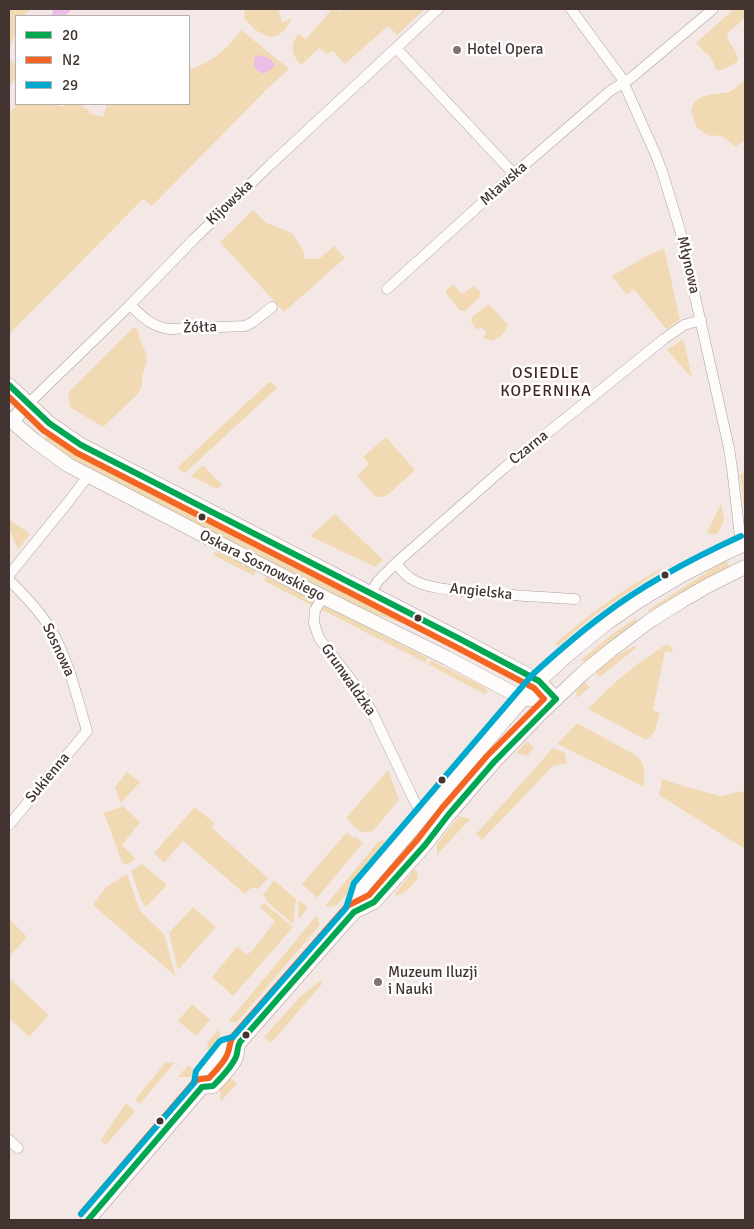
<!DOCTYPE html>
<meta charset="utf-8">
<style>
body{margin:0}
#map{position:relative;width:754px;height:1229px;overflow:hidden;background:#f4e8e6;font-family:Signika,sans-serif}
canvas{display:block}
.frame{position:absolute;inset:0;border:10px solid #433432;pointer-events:none}
.legend{position:absolute;left:15px;top:15px;width:175px;height:90px;box-sizing:border-box;background:#fff;border:1px solid #b4aead;margin:0;padding:6px 9px;list-style:none;font-size:15px;color:#433432}
.legend li{display:flex;align-items:center;gap:10px;height:25px}
.legend b{width:25px;border:1px solid #b4aead}
</style>
<div id="map">
<canvas width="754" height="1229"></canvas>
<div class="frame"></div>
<ul class="legend">
<li><b style="height:6px;background:#00a651"></b>20</li>
<li><b style="height:6px;background:#f26522"></b>N2</li>
<li><b style="height:6px;background:#00a9ce"></b>29</li>
</ul>
</div>
<script>
const context = document.querySelector('canvas').getContext('2d');
context.lineJoin = 'round';
function paint(path, color) { context.fillStyle = color; context.fill(path, 'evenodd'); }
function strokePath(path, color, width, dash) { context.strokeStyle = color; context.lineWidth = width; context.lineCap = dash ? 'butt' : 'round'; context.setLineDash(dash || []); context.stroke(path); }
function drawText(font, color, halo, rows, align = 'center') {
  context.font = font + ' Signika,sans-serif'; context.lineWidth = 5; context.setLineDash([]); context.textBaseline = 'middle'; context.strokeStyle = halo; context.fillStyle = color; for (const [text, x, y, turn = 0] of rows) {
    context.save(); context.translate(x, y); context.rotate((+turn || 0) * Math.PI / 180); context.textAlign = isNaN(turn) ? turn : align; if (halo) context.strokeText(text, 0, 0); context.fillText(text, 0, 0); context.restore();
  }
}
paint(new Path2D(`
 M9,9H33L29,11L24,16H16V32L9,50Z
 M245,9H278L282,22L291,19V21C288,25 285,30 281,33C267,44 252,27 244,18Z
 M332,9H336L340,12L343,9H425L397,35L388,26L345,64L333,51L327,54L319,48L301,65C291,54 290,46 298,34L306,39Z
 M734,9H745V18L728,33L727,36C729,45 738,51 738,61L727,68L717,71L710,56L704,52L696,43Z
 M241,30L289,69L269,87L152,206L143,199L9,334V113L18,104H59L63,107L65,104H84L82,107L89,110V113L103,117L107,104H189V70C213,61 226,51 241,30Z
 M10,59L16,65V78L9,87V60Z
 M745,80V140L735,147C726,138 723,134 709,136L697,128L691,111L694,103L701,97L708,95L730,92Z
 M253,210L267,223L287,231L293,234L303,250L305,259H319L334,246L345,258L284,312L220,242Z
 M664,248L680,320L666,329L634,289L627,295L612,276L645,257Z
 M454,285L462,294L474,286L480,292V297L465,311H460L446,293V290L451,286Z
 M487,305H490L508,325C506,333 498,339 491,341L484,338L483,336L487,333L481,327L477,330L471,322L472,317Z
 M134,327L138,330L139,338L146,353L147,362L142,376V386L138,394L103,427L70,407L68,393Z
 M682,340L684,341L692,378L667,350Z
 M269,382L272,383L277,388L185,473L177,468Z
 M50,431L77,450L101,464L455,645V647L453,649L407,625L370,612L167,509L77,462L44,439Z
 M386,437L415,470L390,493C384,497 380,499 374,495L357,476L369,464L363,457Z
 M203,465L222,485L217,489L191,476Z
 M745,471V516L740,475Z
 M721,504L724,520L718,533L712,535L707,532Z
 M335,514L383,560L375,567L310,536Z
 M9,519L30,534L18,549L9,529Z
 M215,552L224,554L256,571L254,576L213,555Z
 M726,560L730,567L695,585L649,612L648,610Z
 M665,566L661,570L592,617L558,646L555,643L595,611L626,589Z
 M266,576L315,601L313,606L264,581Z
 M324,606L428,658L426,663L322,610Z
 M636,618L637,621L584,662L581,660L611,635Z
 M667,644L673,648L672,652L665,651L653,710L660,713L654,733L646,740L588,709L619,679L636,665Z
 M634,646L636,648L600,677L595,672L607,661Z
 M468,651L507,672L504,675L466,655Z
 M430,660L484,687L488,692L484,694L428,664Z
 M584,682L590,687L577,698L576,691Z
 M576,724H579L635,755C647,764 644,773 644,787L557,744Z
 M527,741L534,747L527,756L516,753Z
 M553,748L565,753L567,763L553,766L482,840L476,834Z
 M486,753L487,755L448,801L420,839L409,851L405,847Z
 M388,770L399,800L373,831C360,836 354,826 346,818Z
 M127,772L140,782L121,803L115,787Z
 M662,779L680,785L720,796L745,791V849L659,795Z
 M123,806L140,822L122,845L136,859L126,865L122,862L104,813Z
 M195,807L214,823L211,827L268,878L258,889L255,887L249,889L245,894L183,841L164,863L154,853Z
 M459,816L470,819L437,855V844Z
 M347,832L354,838L356,837L363,843L317,898L302,884Z
 M383,840L389,844L337,905L331,907L325,906L378,842Z
 M398,854L402,858L369,897L365,894Z
 M142,864L167,885L146,907L142,902L131,871Z
 M414,869L417,872L418,879C411,885 404,897 394,895Z
 M127,874L140,911L164,934L175,974L174,975L93,905L106,887Z
 M274,880L296,899L293,924L265,900L266,898L263,895Z
 M299,900L308,908L298,920Z
 M264,903L293,927L233,996L212,977L237,947L247,955C258,945 266,933 275,921L260,907Z
 M193,907L216,927L178,970L169,933Z
 M317,915L320,925L237,1022H228Z
 M9,919L27,937L9,957Z
 M9,978L49,1015L29,1037L9,1018Z
 M321,980L322,984L271,1043L264,1037L299,998Z
 M192,1004L210,1020L196,1036L178,1021Z
 M219,1029L220,1042L212,1052L207,1047L208,1042Z
 M175,1062L140,1104L135,1100L165,1063Z
 M188,1065C194,1069 194,1071 193,1077H178Z
 M230,1078L237,1084L221,1101L220,1089Z
 M126,1103L135,1111L106,1145L101,1140Z`), '#f1dab3');
paint(new Path2D(`
 M54,9H72L65,16H51Z
 M260,55C266,57 274,60 275,66L266,73H261L255,69L254,64V58L257,56Z`), '#ecbde5');
const minor = new Path2D(`
 M571,9L621,77L655,153L662,171L680,230L729,448L732,468L741,545
 M396,48L514,174
 M387,289L514,174L610,91L631,78L713,9
 M130,305C143,317 151,327 170,329L245,326L253,322L272,307
 M28,404L130,305L194,239L271,164L438,9
 M396,563C401,570 407,577 415,581C431,589 454,590 472,592C506,595 541,597 575,599
 M9,575L69,501L88,476
 M9,580C24,595 40,611 51,630C69,660 77,698 87,731L9,825
 M370,594L378,581L396,563L504,468L664,339L684,325L701,320
 M323,597L315,610L314,623L319,638L356,686L371,710L412,796L423,817
 M9,1140L18,1148`);
const tertiary = new Path2D(`
 M9,385L49,423L81,445L458,638L539,681L556,699
 M9,419L35,441L68,465L323,597L447,658L524,699H556
 M11,422L28,404
 M354,912L361,889L503,722L539,681L566,656L608,622L640,600L682,575L721,555L745,544
 M202,1087L213,1086C219,1080 233,1065 236,1057C238,1052 236,1047 240,1042L339,929L354,912L374,902L425,845L449,814L494,762L540,714L583,673L611,650L651,620L683,600L709,585L745,567
 M88,1220L202,1087L203,1076L222,1052L225,1048L238,1045`);
strokePath(minor, '#aca09f', 11);
strokePath(tertiary, '#aca09f', 15);
strokePath(minor, '#fdfcfb', 10);
strokePath(tertiary, '#fdfcfb', 14);
strokePath(new Path2D(`
 M9,385L49,423L81,445L458,638L539,681L556,699
 M88,1220L202,1087L213,1086C221,1078 231,1068 236,1057C238,1052 237,1047 240,1042L354,912L374,902L425,845L449,814L494,762L556,699`), '#00a651', 6);
strokePath(new Path2D(`
 M9,397L43,430L77,453L454,646L534,688L544,699L487,756L442,808L418,839L369,895L347,906L233,1036C229,1043 230,1049 227,1055C223,1064 215,1071 209,1078L200,1079L195,1081L81,1214`), '#f26522', 6);
strokePath(new Path2D(`
 M81,1214L194,1083L196,1071L219,1042L222,1040L233,1037L346,908L354,883L532,675C555,654 578,634 602,616C645,583 693,558 741,536`), '#00a9ce', 6);
for (const [x, y, r, color] of [
 [457,50,5,"#817371"],
 [202,517,4.5,"#433432"],
 [665,575,4.5,"#433432"],
 [418,618,4.5,"#433432"],
 [442,780,4.5,"#433432"],
 [378,982,5,"#817371"],
 [246,1035,4.5,"#433432"],
 [160,1121,4.5,"#433432"]
]) { const dot = new Path2D(); dot.arc(x, y, r, 0, 2 * Math.PI); context.fillStyle = color; context.fill(dot); strokePath(dot, '#fff', 2); }
drawText('15px', '#433432', '#fff', [
 ["Hotel Opera",467,50],
 ["Muzeum Iluzji",388,973],
 ["i Nauki",388,990]
], 'left');
drawText('15px', '#433432', '#fff', [
 ["Mławska",504,184,-42],
 ["Kijowska",230,203,-44],
 ["Młynowa",688,265,77],
 ["Żółta",200,328,-2],
 ["Czarna",529,448,-39],
 ["Oskara Sosnowskiego",262,566,27],
 ["Angielska",481,592,6],
 ["Sosnowa",58,650,65],
 ["Grunwaldzka",348,680,55],
 ["Sukienna",48,778,-50]
]);
context.letterSpacing = '1px';
drawText('16px', '#412521', '#fff', [
 ["OSIEDLE",546,374],
 ["KOPERNIKA",546,392]
]);
context.letterSpacing = '0px';
</script>
